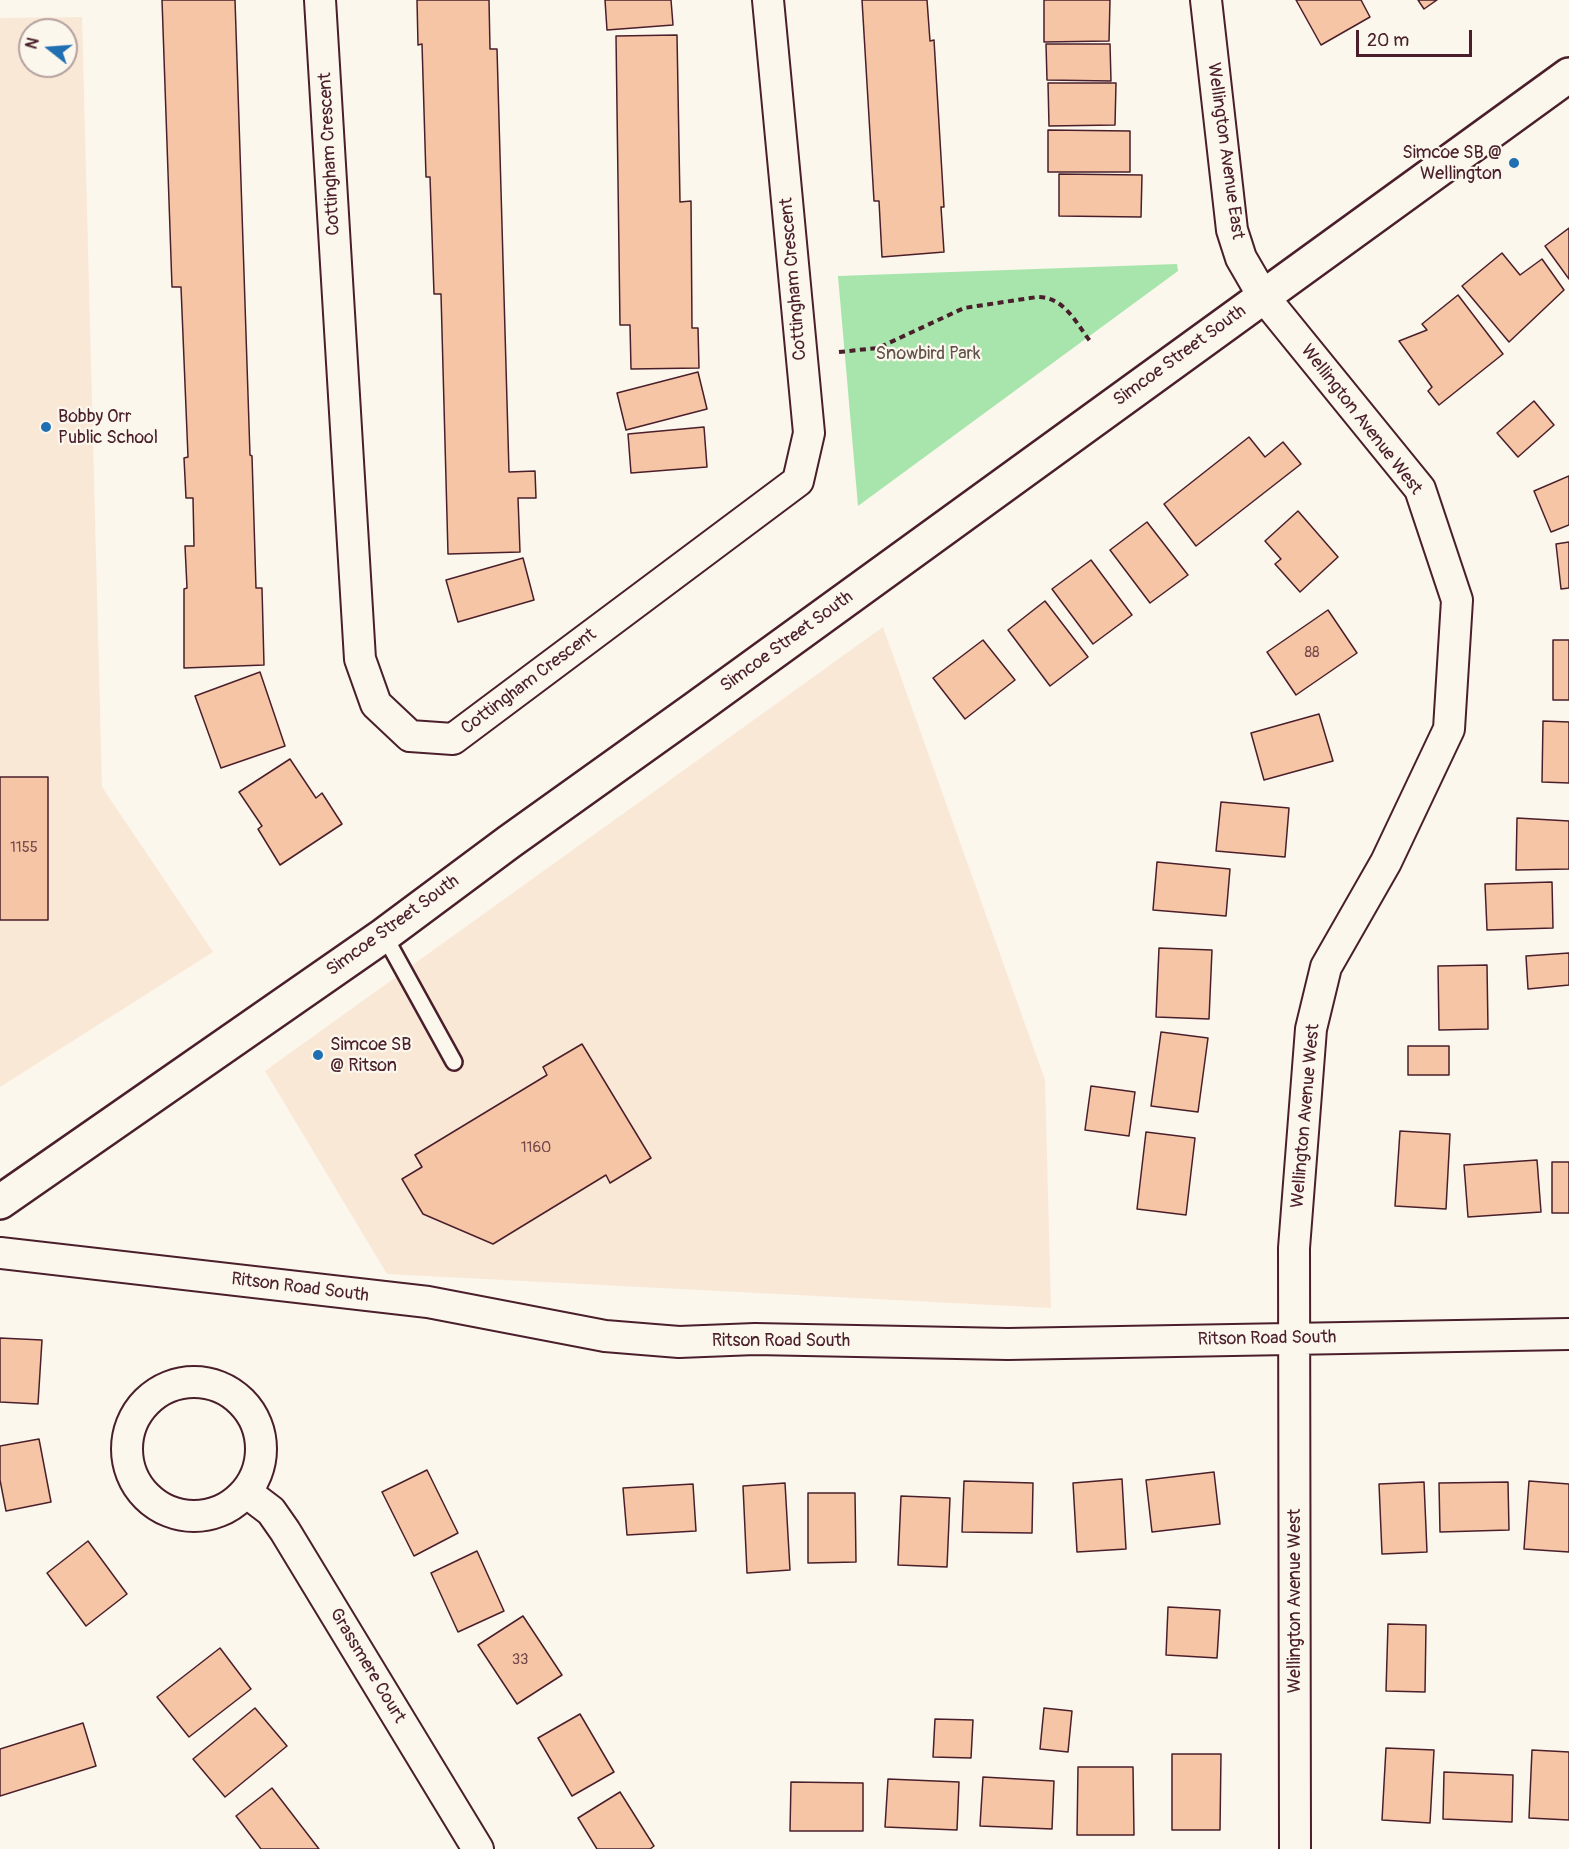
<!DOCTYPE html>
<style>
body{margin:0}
#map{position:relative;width:1569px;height:1849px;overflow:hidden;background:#fbf7ec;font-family:Pangolin,sans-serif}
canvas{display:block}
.north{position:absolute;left:18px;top:18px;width:60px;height:60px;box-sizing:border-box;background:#fbf7ec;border:2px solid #b4a19f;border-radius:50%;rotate:287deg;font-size:16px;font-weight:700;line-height:24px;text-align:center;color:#4a1f2b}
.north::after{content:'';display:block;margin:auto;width:21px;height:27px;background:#1f6fb2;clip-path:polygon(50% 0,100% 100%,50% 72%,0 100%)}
.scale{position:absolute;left:1356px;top:30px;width:116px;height:27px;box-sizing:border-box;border:3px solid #4a1f2b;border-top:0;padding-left:8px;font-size:18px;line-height:21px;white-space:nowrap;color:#4a1f2b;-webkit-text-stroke:4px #fbf7ec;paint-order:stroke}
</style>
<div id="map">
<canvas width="1569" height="1849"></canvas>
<div class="north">N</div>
<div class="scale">20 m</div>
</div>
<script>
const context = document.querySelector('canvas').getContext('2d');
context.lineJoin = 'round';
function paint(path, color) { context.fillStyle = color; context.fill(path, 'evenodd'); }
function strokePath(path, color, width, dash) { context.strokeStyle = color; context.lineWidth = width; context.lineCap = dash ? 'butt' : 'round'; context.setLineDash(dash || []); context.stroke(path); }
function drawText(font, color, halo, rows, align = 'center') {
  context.font = font + ' Pangolin,sans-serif'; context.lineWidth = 4.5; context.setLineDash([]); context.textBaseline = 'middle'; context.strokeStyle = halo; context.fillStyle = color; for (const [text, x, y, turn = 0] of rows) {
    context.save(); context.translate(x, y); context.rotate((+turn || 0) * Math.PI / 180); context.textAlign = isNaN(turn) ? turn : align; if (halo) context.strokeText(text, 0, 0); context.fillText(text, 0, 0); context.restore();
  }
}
paint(new Path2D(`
 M82,17L102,787L213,952L0,1087V18ZM30,30H66V66H30Z
 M883,627L1045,1080L1051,1308L387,1274L265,1071Z`), '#fae8d7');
paint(new Path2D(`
 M1177,264L1178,271L858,506L838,276Z`), '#a8e5ac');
const building = new Path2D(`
 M162,0H235L250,455L252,456L256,588H262L264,665L184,668V589L187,588L185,546H194L193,498H186L184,458L188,457L181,287H172Z
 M417,0H489L490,49H497L509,472L535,471L536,498H518L520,552L448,554L441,294H434L430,177H426L422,44L418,45Z
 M605,0H671L673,25L607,30Z
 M862,0H927L930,41L934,40L944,207H941L944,252L882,257L879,201H874Z
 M1044,0H1110L1109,41L1044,42Z
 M1296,0H1361L1370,17L1321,45Z
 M1418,0H1437L1424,9Z
 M677,35L680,202L691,201L692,328H698L699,368L631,369L630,325H620L616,36Z
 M1046,44H1110L1111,81L1047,80Z
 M1048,83H1116L1115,125L1049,126Z
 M1048,130L1130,131V172H1048Z
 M1059,174L1142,175L1141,217L1059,216Z
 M1569,228V279L1545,246Z
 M1502,253L1520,275L1542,259L1564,290L1509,342L1462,286Z
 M1458,295L1503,354L1439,405L1428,391L1432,387L1399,341L1427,330L1422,324Z
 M698,372L707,409L626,430L617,393Z
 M1534,401L1554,425L1518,457L1497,433Z
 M704,427L707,467L631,473L628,434Z
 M1249,437L1265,457L1283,442L1301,464L1196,546L1164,504Z
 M1569,476V525L1551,532L1534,491Z
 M1298,511L1338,557L1300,592L1275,564L1281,559L1265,541Z
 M1147,522L1188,575L1150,603L1110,550Z
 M1569,542V588L1561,589L1556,544Z
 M523,558L534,600L458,622L446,580Z
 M1091,560L1132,615L1093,644L1052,589Z
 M1045,601L1088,657L1050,686L1008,630Z
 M1328,610L1357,653L1296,695L1267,652Z
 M983,640L1015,680L965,719L933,678Z
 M1553,640H1569V700H1553Z
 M260,672L285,746L221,768L195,696Z
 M1319,714L1333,761L1264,780L1251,733Z
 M1543,721L1569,722V783L1542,782Z
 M290,759L316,798L322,793L342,824L280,865L258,829L262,826L239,792Z
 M0,777H48V920H0Z
 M1221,802L1289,808L1285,857L1216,851Z
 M1517,818L1569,821V869L1516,870Z
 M1157,862L1230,869L1226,916L1153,910Z
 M1552,882L1553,928L1487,930L1485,884Z
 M1159,948L1212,950L1209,1019L1156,1017Z
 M1569,953V985L1528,989L1526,956Z
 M1487,965L1488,1029L1439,1030L1438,966Z
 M1161,1032L1208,1038L1198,1112L1151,1106Z
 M582,1044L651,1158L610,1183L606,1175L493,1244L423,1214L402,1179L422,1167L415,1155L547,1075L543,1067Z
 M1408,1046H1449V1075H1408Z
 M1091,1086L1135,1092L1129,1136L1085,1130Z
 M1400,1131L1450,1134L1446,1209L1395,1206Z
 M1146,1132L1195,1138L1186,1215L1137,1209Z
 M1537,1160L1541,1212L1468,1217L1464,1165Z
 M1552,1162H1569V1213H1552Z
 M0,1338L42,1340L38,1404L0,1402Z
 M39,1439L51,1502L6,1511L0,1480V1446Z
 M427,1470L458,1533L414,1556L382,1492Z
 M1214,1472L1220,1524L1152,1532L1146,1480Z
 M1122,1479L1126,1549L1077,1552L1073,1483Z
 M964,1481L1033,1483L1032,1533L962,1532Z
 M1529,1481L1569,1484V1552L1524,1549Z
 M1424,1482L1427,1552L1382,1554L1379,1484Z
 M1508,1482L1509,1530L1440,1532L1439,1483Z
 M785,1483L790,1570L747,1573L743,1486Z
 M693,1484L696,1531L627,1535L623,1488Z
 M808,1493H855L856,1562L808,1563Z
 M901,1496L950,1498L947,1567L898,1565Z
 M88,1541L127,1594L86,1626L47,1573Z
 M477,1551L504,1611L458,1632L431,1573Z
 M1168,1607L1220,1610L1217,1658L1166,1655Z
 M523,1616L562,1675L517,1704L478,1645Z
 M1388,1624L1426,1625L1425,1692L1386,1691Z
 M220,1648L251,1689L189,1737L157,1697Z
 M255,1708L287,1746L225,1797L193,1759Z
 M1044,1708L1072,1711L1068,1752L1040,1749Z
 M580,1714L614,1772L572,1796L538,1738Z
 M935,1719L973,1720L971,1758L933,1757Z
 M83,1723L96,1766L0,1796V1749Z
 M1386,1748L1434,1750L1430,1823L1382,1820Z
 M1532,1750L1569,1752V1820L1529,1818Z
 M1172,1754H1221L1220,1830H1172Z
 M1078,1767H1133L1134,1835H1077Z
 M1444,1772L1513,1775L1512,1822L1443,1819Z
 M983,1777L1054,1781L1052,1829L980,1826Z
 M888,1779L959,1782L957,1830L885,1827Z
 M791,1782L863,1783V1831H790Z
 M272,1788L319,1849H261L236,1816Z
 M620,1792L654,1846L650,1849H597L578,1818Z`);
paint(building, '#f6c5a5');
strokePath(building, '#4a1f2b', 1.5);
const service = new Path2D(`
 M384,935L454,1062`);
const minor = new Path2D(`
 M320,0L360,659L376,704L410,736L453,739L798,481L809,433L768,0
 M1206,0L1232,230L1241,258L1263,296L1420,489L1457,600L1449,729L1386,862L1326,967L1311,1029L1294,1248L1295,1849
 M0,1253L428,1302L605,1336L679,1342L755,1339L1008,1344L1569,1334
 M127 1449a67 67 0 1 1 134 0a67 67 0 1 1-134 0Z
 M246,1492L271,1511L285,1531L478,1849`);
const tertiary = new Path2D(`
 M0,1202L384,935L509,842L695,709L1569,75`);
strokePath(service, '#4a1f2b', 20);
strokePath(minor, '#4a1f2b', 34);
strokePath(tertiary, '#4a1f2b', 38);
strokePath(new Path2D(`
 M839,352L878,348L964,308L1037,297C1064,297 1074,320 1090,341`), '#4a1f2b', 4, [6, 4.5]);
strokePath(service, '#fbf7ec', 15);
strokePath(minor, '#fbf7ec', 30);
strokePath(tertiary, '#fbf7ec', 33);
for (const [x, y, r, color] of [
 [1514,163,6,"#1f6fb2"],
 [46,427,6,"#1f6fb2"],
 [318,1055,6,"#1f6fb2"]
]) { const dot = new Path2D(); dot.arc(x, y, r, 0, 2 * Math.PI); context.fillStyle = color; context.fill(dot); strokePath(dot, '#fbf7ec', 2); }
drawText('15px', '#75484a', null, [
 ["88",1312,653],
 ["1155",24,848],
 ["1160",536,1148],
 ["33",520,1660]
]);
drawText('18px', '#4a1f2b', '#fbf7ec', [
 ["Wellington Avenue East",1225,151,82],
 ["Cottingham Crescent",330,154,-93],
 ["Cottingham Crescent",794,279,-95],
 ["Simcoe Street South",1180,356,-36],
 ["Wellington Avenue West",1361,420,52],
 ["Simcoe Street South",787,642,-36],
 ["Cottingham Crescent",529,682,-37],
 ["Simcoe Street South",393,926,-36],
 ["Wellington Avenue West",1306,1116,-85],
 ["Ritson Road South",300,1288,7],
 ["Ritson Road South",1267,1339,-1],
 ["Ritson Road South",781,1341],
 ["Wellington Avenue West",1295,1601,-90],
 ["Grassmere Court",367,1666,59]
]);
drawText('18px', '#4a1f2b', '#fbf7ec', [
 ["Simcoe SB @",1502,153,"right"],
 ["Wellington",1502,174,"right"],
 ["Bobby Orr",58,417],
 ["Public School",58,438],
 ["Simcoe SB",330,1045],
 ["@ Ritson",330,1066]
], 'left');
drawText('18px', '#62504b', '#fbf7ec', [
 ["Snowbird Park",928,354]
]);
</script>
